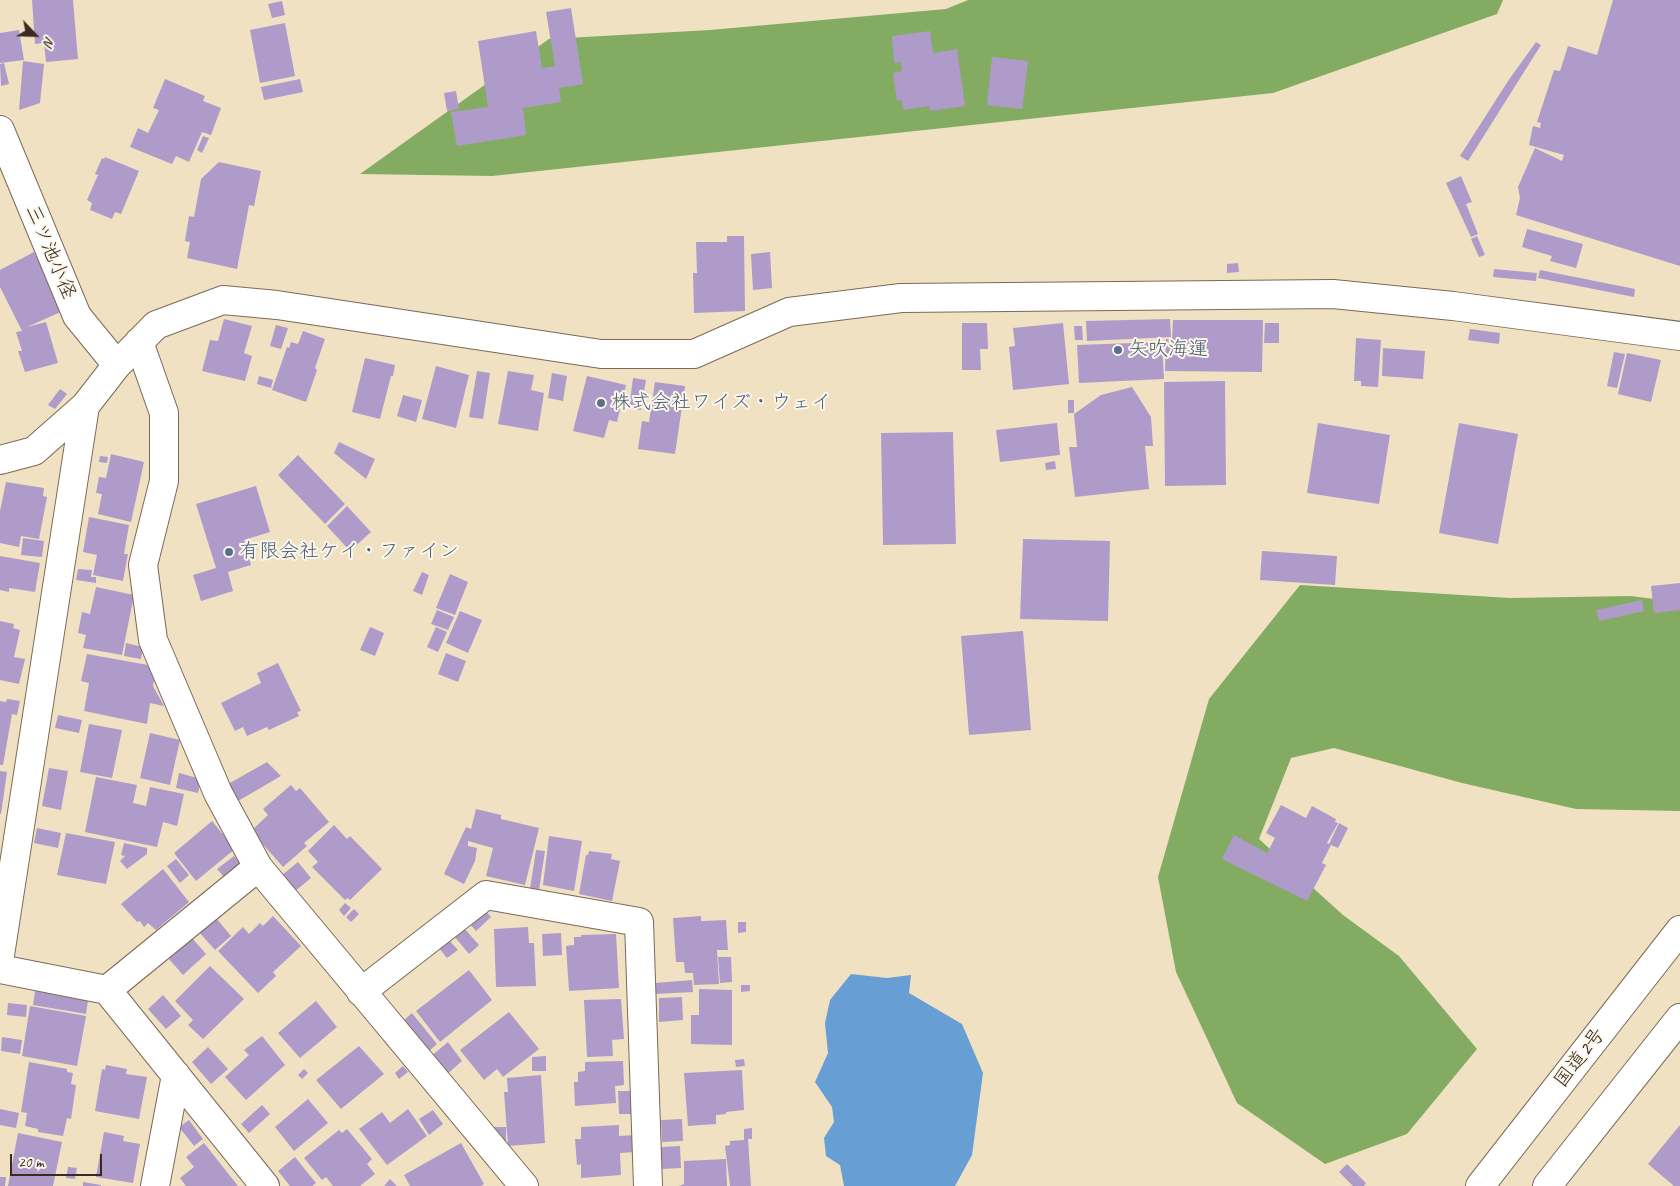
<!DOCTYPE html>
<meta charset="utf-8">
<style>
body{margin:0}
#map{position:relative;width:1680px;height:1186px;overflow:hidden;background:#f0e1c3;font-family:Caveat,sans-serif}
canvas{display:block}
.north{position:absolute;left:10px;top:10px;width:50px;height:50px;-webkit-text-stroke:4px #fbf7ec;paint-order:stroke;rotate:114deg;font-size:14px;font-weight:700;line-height:20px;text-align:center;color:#3b2a1e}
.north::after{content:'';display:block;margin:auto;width:18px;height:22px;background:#3b2a1e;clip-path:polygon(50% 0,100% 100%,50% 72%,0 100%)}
.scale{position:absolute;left:10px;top:1154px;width:92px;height:22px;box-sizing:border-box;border:2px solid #3b2a1e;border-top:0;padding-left:6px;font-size:15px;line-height:18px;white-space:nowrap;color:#3b2a1e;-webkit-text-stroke:4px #fbf7ec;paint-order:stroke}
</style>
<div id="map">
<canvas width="1680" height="1186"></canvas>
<div class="north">N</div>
<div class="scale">20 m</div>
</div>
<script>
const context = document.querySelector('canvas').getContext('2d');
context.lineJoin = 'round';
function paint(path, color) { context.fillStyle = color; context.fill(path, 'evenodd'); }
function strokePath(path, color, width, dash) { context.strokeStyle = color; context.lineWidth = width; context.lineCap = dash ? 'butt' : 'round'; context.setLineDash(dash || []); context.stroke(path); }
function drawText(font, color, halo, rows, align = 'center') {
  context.font = font + ' Caveat,"Klee One",sans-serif'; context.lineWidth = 4; context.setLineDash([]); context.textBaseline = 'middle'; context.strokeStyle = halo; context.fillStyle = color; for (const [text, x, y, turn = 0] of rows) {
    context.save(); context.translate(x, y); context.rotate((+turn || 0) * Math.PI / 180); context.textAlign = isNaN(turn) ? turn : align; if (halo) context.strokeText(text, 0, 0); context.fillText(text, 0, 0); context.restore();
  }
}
paint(new Path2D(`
 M968,0H1503L1497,14L1273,93L492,176L360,174L549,39L710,30L946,9Z
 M1300,585L1510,598L1630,596L1680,602V811L1576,809L1462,783L1334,748L1291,758L1259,839L1343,915L1399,956L1477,1049L1407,1134L1325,1164L1237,1103L1176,972L1158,877L1209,699Z`), '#83ac62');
paint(new Path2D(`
 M851,974L887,978L911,975L909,993L962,1024L983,1073L972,1155L955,1186H844L840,1165L826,1156L824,1138L834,1122L832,1107L815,1082L828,1053L825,1023L830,1000Z`), '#679fd5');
paint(new Path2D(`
 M32,0H73L78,59L46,62L44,43L35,44Z
 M1613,0H1680V266L1516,215L1520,198L1518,187L1535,148L1562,161L1564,155L1529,145L1533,126L1540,128L1541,123L1537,122L1554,70L1560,71L1568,46L1597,55Z
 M282,1L285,15L272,18L268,4Z
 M571,8L583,84L559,88L561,102L523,108L526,135L457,146L451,112L488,107L478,41L536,31L542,68L555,66L546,12Z
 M285,23L295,76L260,83L250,30Z
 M19,30L24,60L0,63V33Z
 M930,31L933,53L957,49L965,106L930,111L929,106L903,110L902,100L897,101L893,73L902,71L901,62L894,63L892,36Z
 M1536,42L1541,45L1468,161L1460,156L1508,81Z
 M992,57L1028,61L1022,109L987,105Z
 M23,61L44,64L40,103L19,110Z
 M4,63L9,84L1,86L0,64Z
 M165,79L205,96L203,101L221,108L211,135L202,132L189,162L176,156L172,164L130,147L138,128L148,133L159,110L153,108Z
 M300,79L303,92L264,100L261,87Z
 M456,91L459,109L447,111L444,93Z
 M203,136L209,138L202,153L197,150Z
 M105,157L139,171L121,214L115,212L112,219L90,210L92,203L87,200L98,175L95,174L102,158L104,159Z
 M219,162L261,171L254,206L249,205L237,269L187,258L190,242L185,241L189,216L194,217L201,179Z
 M1461,176L1472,202L1466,204L1478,234L1471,237L1446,183Z
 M1527,229L1583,244L1576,268L1550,261L1552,256L1522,247Z
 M727,236H744L745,311L694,313L693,273H697L696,242H727Z
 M1477,236L1485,255L1479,257L1471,239Z
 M34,252L63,311L27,327L46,322L58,363L25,372L18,351H22L16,332L22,331L0,287V270Z
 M770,252L772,288L753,290L751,254Z
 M1238,263L1239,272L1227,273V264Z
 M1494,269L1537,273L1536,281L1493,277Z
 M1540,270L1635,289L1634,297L1538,278Z
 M224,319L252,326L244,353L252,356L245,381L202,371L210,340L218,341Z
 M1170,319L1171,337L1087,341L1086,321Z
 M1173,320H1263L1262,372L1165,371L1166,339H1172Z
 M962,323H987L988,349H980L981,370H962Z
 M1063,323L1069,384L1013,390L1009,347L1015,346L1013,328Z
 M1265,323H1279V343H1264Z
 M276,325L288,328L281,349L270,346Z
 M1074,326H1082L1083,340H1075Z
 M1470,329L1500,333L1499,344L1468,340Z
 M303,331L325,339L315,368L317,370L306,402L272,390L287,347L289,348L291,342L298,344Z
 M1356,338L1381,340L1378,387L1361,386V381H1354Z
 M1162,342L1164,379L1079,383L1077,345Z
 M1383,348L1425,351L1423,379L1382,376Z
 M1614,352L1625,354L1617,388L1607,386Z
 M1627,353L1661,360L1651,402L1618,394Z
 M365,358L395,365L393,376H391L380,419L352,412Z
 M436,366L469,375L456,428L422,419Z
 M477,371L490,373L483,419L469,417Z
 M508,371L534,375L531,390L544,393L538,431L498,424Z
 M552,373L567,376L563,401L548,398Z
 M259,376L273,380L271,388L257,384Z
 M587,376L626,385L617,422L609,420L604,438L573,431Z
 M633,378L646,380L641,410L629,408Z
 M1225,381L1226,485L1165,486L1164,382Z
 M655,382L685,386L675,454L638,449L642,421L649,422Z
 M1132,387L1151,417L1153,446H1145L1149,489L1075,497L1069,447H1077L1074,414L1101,395Z
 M60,389L67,394L55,409L48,405Z
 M403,395L422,400L416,422L397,416Z
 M1068,400H1074V413H1068Z
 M1057,423L1060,455L1000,462L996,430Z
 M1318,423L1390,435L1379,504L1307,493Z
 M1459,423L1518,434L1498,544L1439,533Z
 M953,432L956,544L883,545L881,433Z
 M339,442L375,459L366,479L334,453Z
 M111,454L144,462L131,522L98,514L102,494L96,493L99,477L106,478Z
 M298,455L345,504L325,524L278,475Z
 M100,456L108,457L107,463L99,462Z
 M1055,461L1056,469L1046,470L1045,463Z
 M6,482L44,488L43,496L47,497L39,539L21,536L19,547L0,543V511Z
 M256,486L270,532L244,540L251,565L228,572L233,591L201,601L193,575L216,568L196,504Z
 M347,506L371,532L350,551L327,526Z
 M89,517L129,525L124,554H128L123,581L93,575L97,555L83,552Z
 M23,538L44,541L42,557L21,555Z
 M1023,539L1110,541L1108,621L1020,619Z
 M1262,551L1337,556L1335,585L1260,580Z
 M0,556L40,563L35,592L9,588V592L0,590Z
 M78,569L92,570L91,577H96V583L76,580Z
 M422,572L429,575L422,595L413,591Z
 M450,574L468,582L455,615L436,608Z
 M1680,583V610L1654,613L1651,586Z
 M96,587L134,595L122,655L83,648L86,635L78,633L82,612L90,614Z
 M1642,600L1644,611L1599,621L1596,610Z
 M437,610L454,617L448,630L431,624Z
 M460,611L482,620L468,653L446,643Z
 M0,621L14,624L13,628L20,630L14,657L25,659L19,684L0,680Z
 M370,627L384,633L375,656L360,650Z
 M436,627L447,632L438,652L427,647Z
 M1023,631L1031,730L969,735L961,636Z
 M126,643L143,647L141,659L124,656Z
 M446,653L466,661L458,682L438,674Z
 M87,654L148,665L154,680L153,686L164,706L150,703L147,724L84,711L89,683L81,681Z
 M278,663L301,711L297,712L299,716L269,730L267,727L247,736L243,727L235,731L221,703L261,683L257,673Z
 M7,699L20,701L17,715L12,714L3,765H0V701L6,702Z
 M58,715L82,720L79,733L55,728Z
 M89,724L122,730L112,778L80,772Z
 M150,733L180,740L170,785L140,778Z
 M267,762L281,776L238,801L228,784Z
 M49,768L68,771L61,810L42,806Z
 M0,771L7,772L1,814H0Z
 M179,773L201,779L198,793L176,788Z
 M96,777L137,785L133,803L146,806L150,787L184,794L177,826L163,822L157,847L85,832Z
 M291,785L296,791L300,788L329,822L304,843L307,846L283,867L251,831L268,815L263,809Z
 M1281,805L1306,818L1312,806L1336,819L1335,822L1338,823L1327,843L1329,844L1339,823L1348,828L1338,848L1331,845L1322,863L1326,865L1307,901L1222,859L1234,835L1267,853L1275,838L1266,833Z
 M476,809L501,815V819L539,828L525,885L486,876L493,848L468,841V846L477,848L475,861L464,884L444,874L466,827L471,829Z
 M212,821L235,849L196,881L174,853Z
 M334,825L347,839L350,836L382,869L350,900L348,898L345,900L312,867L318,862L308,851Z
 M37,828L61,833L58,848L34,843Z
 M66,833L115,842L106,884L57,875Z
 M549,836L582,841L574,891L543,885Z
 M124,843L147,848V854L127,869L120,861L125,856L121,855Z
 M536,850L545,851L539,890L530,889Z
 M589,851L612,854L611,859L620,861L612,901L579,894L586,855H588Z
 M234,856L241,864L224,877L217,869Z
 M176,859L189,875L180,883L167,866Z
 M298,862L311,878L294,892L281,876Z
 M163,869L189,902L156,930L148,923L144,927L140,921L137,922L121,904Z
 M345,903L351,908L344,916L339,910Z
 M483,908L491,917L476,931L468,922Z
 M354,909L359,914L351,922L346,917Z
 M273,916L301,946L273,972L276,976L258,993L218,951L243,927L249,934L260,923L263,926Z
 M701,916V921L726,920L728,950H717L719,984L694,985L693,973H685L684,962H676L673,918Z
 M216,918L231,936L215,950L199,932Z
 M738,922H746V932L738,933Z
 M463,927L479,945L469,954L453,935Z
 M528,927L529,943H534L536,986L496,987L494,929Z
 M561,933L562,955L543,956L542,934Z
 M616,934L619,988L569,991L566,946L574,945V937H581V935Z
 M192,938L206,954L183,975L169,959Z
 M449,940L458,950L447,958L439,948Z
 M718,957H731L732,982L720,983Z
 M210,966L244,999L203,1039L188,1025L193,1020L175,1001Z
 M469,970L492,1000L440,1042L416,1011Z
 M692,980L693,992L655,994V983Z
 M741,985H750V991L741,992Z
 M699,989L732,990V1045L691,1044V1015H699Z
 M35,991L88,1001L86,1014L33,1005Z
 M163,995L181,1016L166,1029L148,1009Z
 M682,997L683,1020L659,1022V998Z
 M621,999L624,1039L612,1040L613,1056L587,1057L584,1000Z
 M316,1001L337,1027L300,1058L278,1033Z
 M8,1003L27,1005L26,1017L7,1015Z
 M30,1006L86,1016L77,1066L22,1056Z
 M509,1012L539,1049L503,1077L497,1069L484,1080L460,1050Z
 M412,1013L437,1044L427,1053L402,1022Z
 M262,1036L285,1065L246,1100L225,1077L249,1055L244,1050Z
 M2,1037L22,1040L20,1054L1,1051Z
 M448,1042L462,1061L445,1076L430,1057Z
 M359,1046L384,1074L341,1109L316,1080Z
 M208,1047L228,1069L211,1084L192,1062Z
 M546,1056V1071H532V1057Z
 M744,1059L745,1066L736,1067L735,1060Z
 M623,1061L624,1085L615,1086L616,1103L575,1106L574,1082H578V1072L585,1071V1062Z
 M29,1062L67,1069V1072L73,1073L71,1084L76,1085L71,1119L67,1118L63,1136L38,1132V1129L25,1126L27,1113L21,1112Z
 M106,1065L127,1069L126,1074L147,1077L139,1119L95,1111L102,1069L105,1070Z
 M403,1066L408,1072L399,1079L395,1073Z
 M304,1069L308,1073L302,1079L298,1075Z
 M742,1070L744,1110L726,1112V1114L716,1115V1124L688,1126L684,1073Z
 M541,1075L545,1143L508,1146L504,1092H508L507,1078Z
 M618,1091H632L634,1114H619Z
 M308,1099L328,1123L294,1151L275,1127Z
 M262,1105L270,1114L249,1133L241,1124Z
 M0,1109L19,1113L16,1128L0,1125Z
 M408,1109L427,1136L387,1165L359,1129L382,1112L390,1123Z
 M433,1110L443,1124L429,1135L419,1119Z
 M682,1119L683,1141L662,1142L661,1120Z
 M189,1120L203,1139L194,1146L179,1127Z
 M619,1125V1136L635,1135V1152L620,1153L621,1175L581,1178V1164L577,1165L575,1139H581V1127Z
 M1680,1125V1186H1674L1648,1164Z
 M493,1127H506V1141H493Z
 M752,1128V1139H748L751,1186H730L725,1146L730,1145V1141L744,1140V1129Z
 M347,1129L372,1159L367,1164L375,1174L360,1186H333L326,1177L322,1180L304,1158L339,1130L342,1133Z
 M104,1132L124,1136L123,1141L140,1144L133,1183L96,1177Z
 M18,1133L62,1142L53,1186H8Z
 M204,1143L238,1186H186L180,1178L194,1167L186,1157Z
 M461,1143L484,1184L481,1186H410L404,1175Z
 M680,1146L681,1168L662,1169L661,1147Z
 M295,1157L316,1183L312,1186H290L278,1171Z
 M726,1159L727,1186H679L684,1184V1161Z
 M1347,1164L1366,1183L1364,1186H1353L1339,1172Z
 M68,1167L77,1168L75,1179L66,1178Z
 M0,1177H6L5,1186H0Z
 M390,1179L397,1186H384Z
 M83,1182L101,1185V1186H83Z`), '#af9bca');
const street = new Path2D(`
 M0,130L77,316L117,365
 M139,342L164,413V481L143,565L153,640L218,793L258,867L524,1186
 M0,460L34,451L85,406L117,365L156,325L223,300L277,305L601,354H694L789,312L901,298L1333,294L1453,306L1680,336
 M0,955L85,406
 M0,969L107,990L265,1186
 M107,990L258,867
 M361,992L486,895L639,922L648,1186
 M155,1186L176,1075`);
const highway = new Path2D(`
 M1480,1186L1680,930
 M1547,1186L1680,1018`);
strokePath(street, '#7a6a58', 30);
strokePath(highway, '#7a6a58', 30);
strokePath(street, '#fff', 28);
strokePath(highway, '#fff', 28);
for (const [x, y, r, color] of [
 [1118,350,5,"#5c6f8a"],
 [601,403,5,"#5c6f8a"],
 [229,552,5,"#5c6f8a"]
]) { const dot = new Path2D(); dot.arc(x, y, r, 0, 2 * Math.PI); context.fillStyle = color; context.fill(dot); strokePath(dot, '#fbf7ec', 2); }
drawText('20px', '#3b2a1e', '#fbf7ec', [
 ["三ツ池小径",50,252,67],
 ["国道2号",1580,1058,-52]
]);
drawText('20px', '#4e5e75', '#fbf7ec', [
 ["矢吹海運",1128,350],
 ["株式会社ワイズ・ウェイ",611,403],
 ["有限会社ケイ・ファイン",239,552]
], 'left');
</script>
